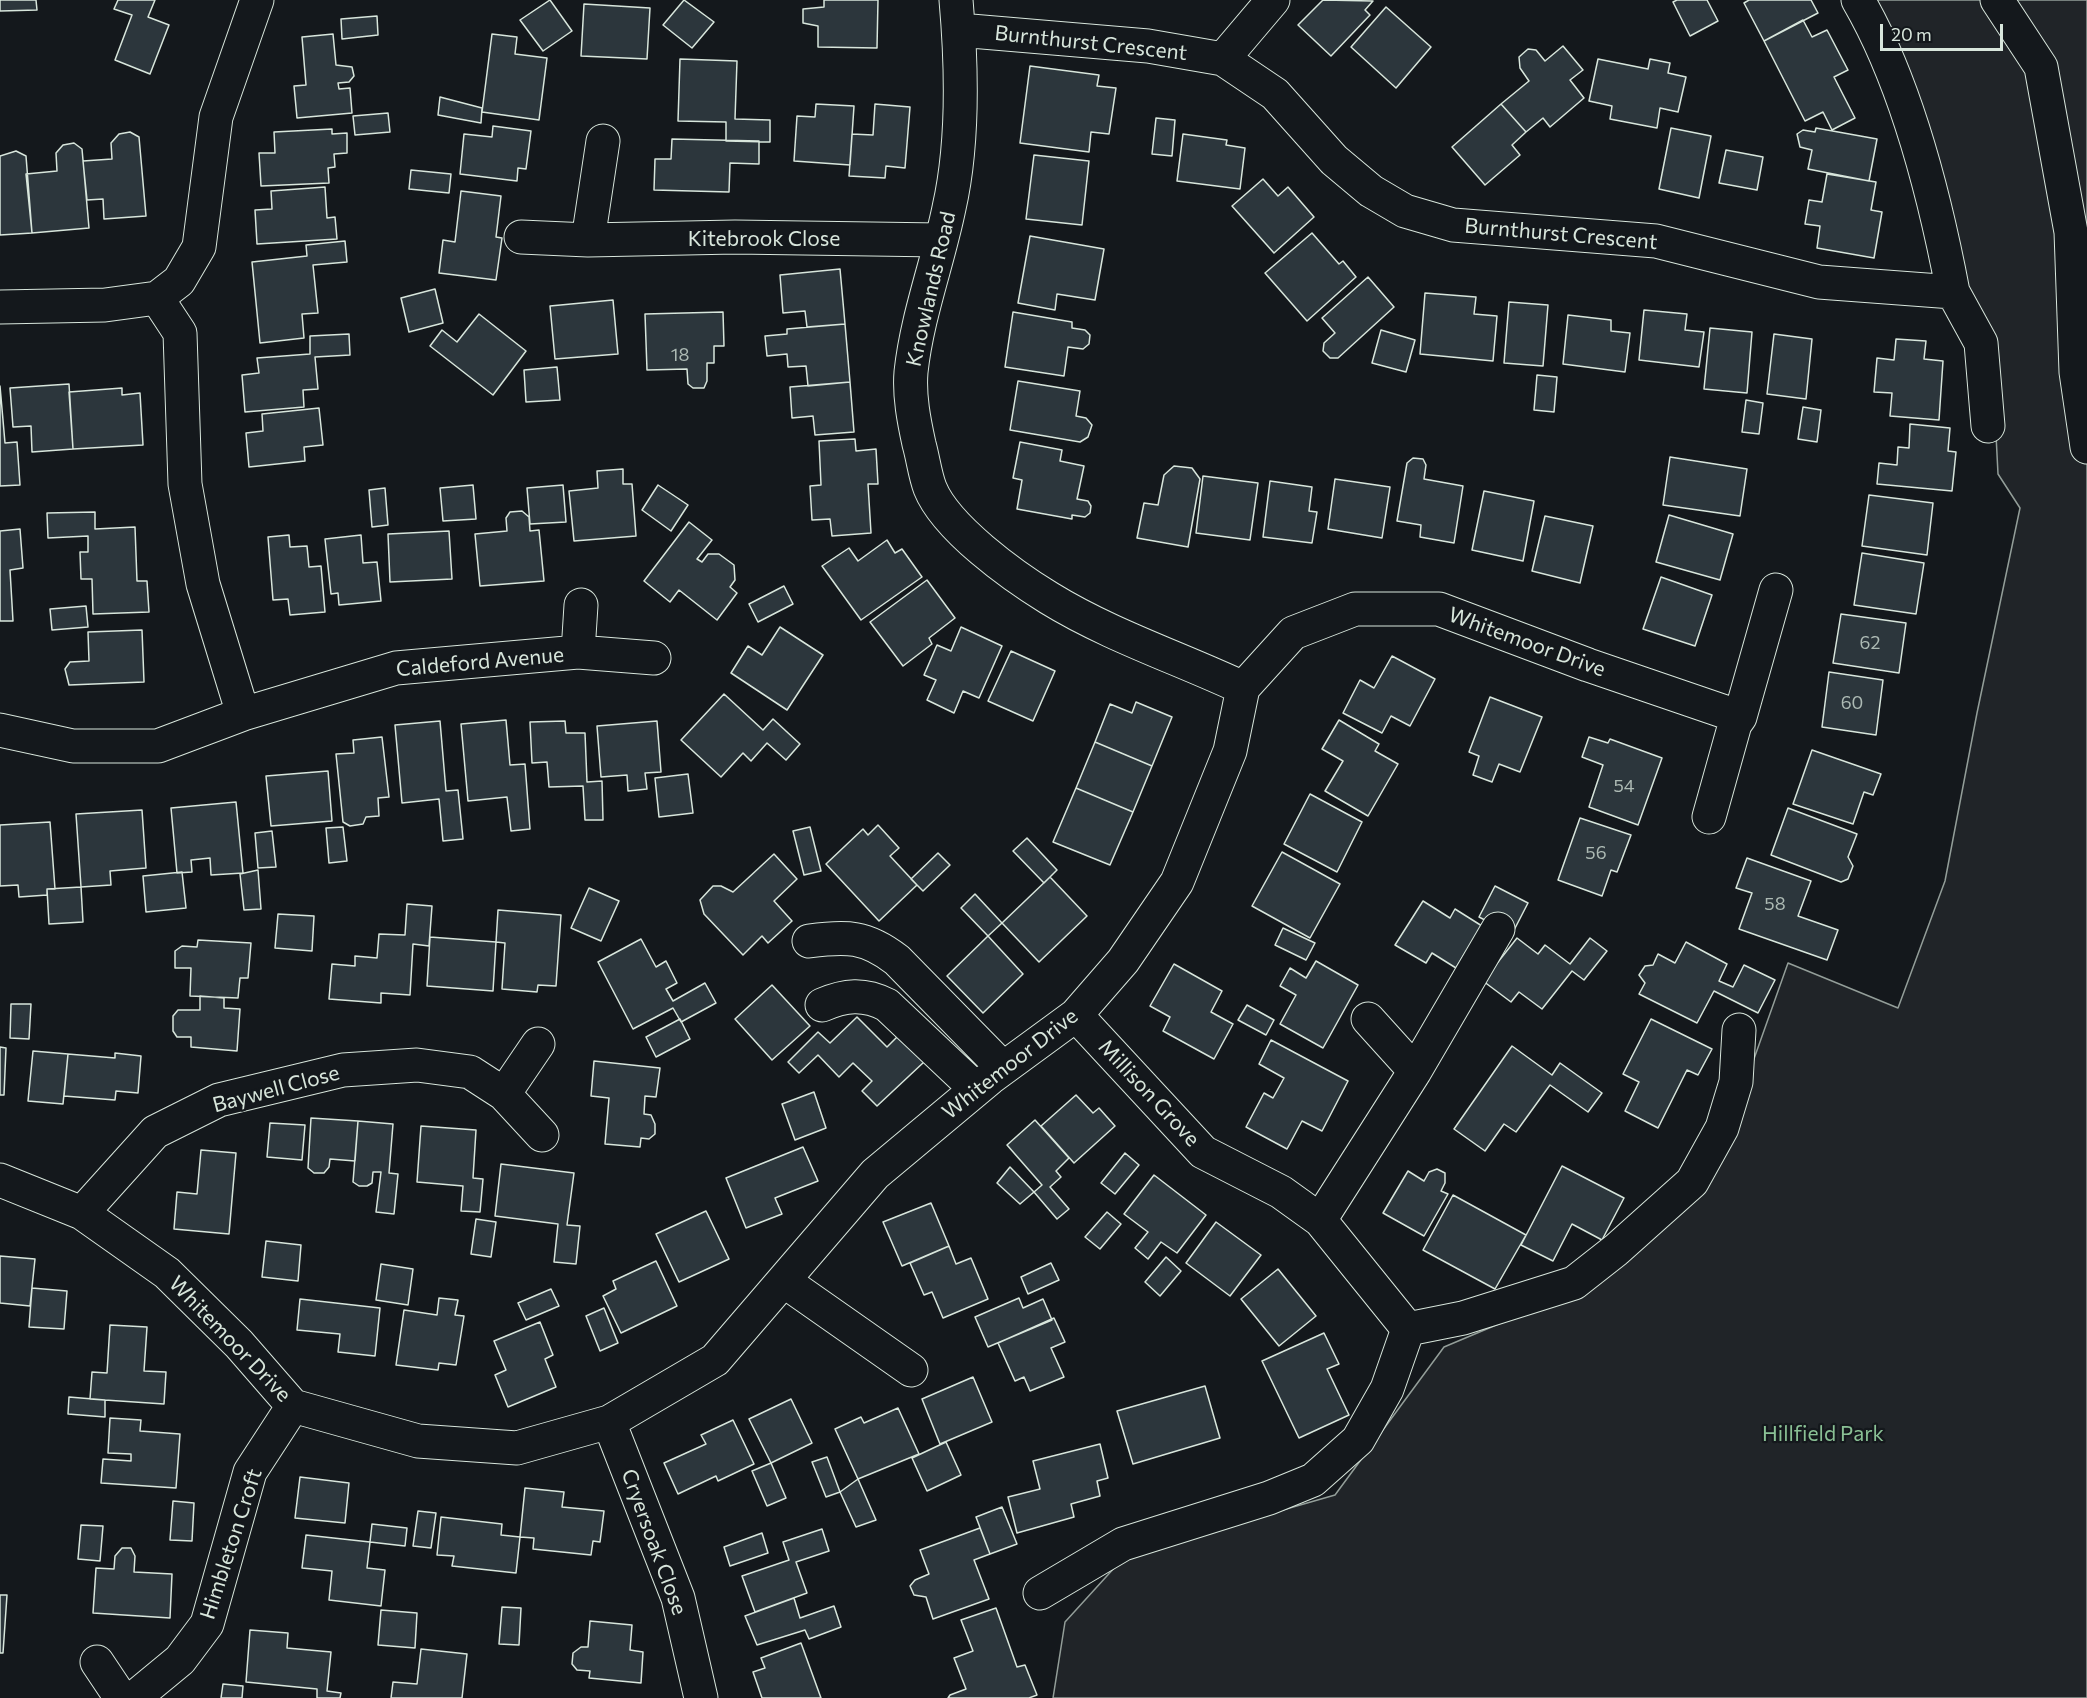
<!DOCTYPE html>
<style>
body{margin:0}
#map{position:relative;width:2087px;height:1698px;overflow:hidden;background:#14181c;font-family:Commissioner,sans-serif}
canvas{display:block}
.scale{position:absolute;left:1880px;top:24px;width:123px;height:27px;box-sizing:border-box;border:3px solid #d8e6dc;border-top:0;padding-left:8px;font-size:18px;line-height:21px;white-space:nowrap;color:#d8e6dc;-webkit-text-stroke:4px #14181c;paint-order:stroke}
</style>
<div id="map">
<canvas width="2087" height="1698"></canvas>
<div class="scale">20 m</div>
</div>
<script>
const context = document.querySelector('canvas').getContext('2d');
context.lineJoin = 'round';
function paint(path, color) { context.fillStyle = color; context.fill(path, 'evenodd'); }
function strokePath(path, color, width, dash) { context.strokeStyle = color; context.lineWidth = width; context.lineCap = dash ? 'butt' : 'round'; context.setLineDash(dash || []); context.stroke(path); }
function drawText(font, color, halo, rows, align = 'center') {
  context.font = font + ' Commissioner,sans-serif'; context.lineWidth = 4.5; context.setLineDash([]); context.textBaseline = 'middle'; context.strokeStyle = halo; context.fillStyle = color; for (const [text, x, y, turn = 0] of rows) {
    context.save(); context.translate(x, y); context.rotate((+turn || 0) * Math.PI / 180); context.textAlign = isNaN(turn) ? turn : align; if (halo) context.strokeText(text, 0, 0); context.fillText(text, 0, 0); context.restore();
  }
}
const green = new Path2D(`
 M1871,0H2087V1698H1053L1065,1622L1126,1555L1335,1495L1444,1347L1603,1280L1717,1163L1788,963L1898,1008L1945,881L1977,713L2020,508L1998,474L1991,336L1968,287Z`);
paint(green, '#202428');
strokePath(green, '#939e99', 1.5);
const building = new Path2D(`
 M0,0H36L37,10L0,11Z
 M118,0H155L148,17L169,25L150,74L115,60L132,15L114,9Z
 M550,0L572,31L543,51L520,20Z
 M684,0L714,22L692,48L663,25Z
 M824,0H878L877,48L818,47V26L803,23V9L824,7Z
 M1323,0L1373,1L1365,10L1370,15L1331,56L1298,25Z
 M1677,0H1707L1718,21L1690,36L1673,2Z
 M1749,0H1811L1818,13L1764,41L1744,3Z
 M584,4L650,8L647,59L581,56Z
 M1386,7L1431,47L1396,88L1351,47Z
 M377,16L378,35L342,39L341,19Z
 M1803,20L1812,37L1827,30L1848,70L1834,77L1855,118L1832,130L1823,112L1805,121L1764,41Z
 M333,34L336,65L352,67L354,76L349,82L338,83L339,89L350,88L352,113L297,118L294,86L306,85L302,37Z
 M492,34L517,37L515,54L547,58L539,120L482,112Z
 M1563,46L1583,70L1570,80L1584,98L1550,127L1543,118L1526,132L1501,104L1529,81L1520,68L1519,57L1528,49L1536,50L1545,61Z
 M680,59L737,61L735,119L770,120V142L726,141V122L678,121Z
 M1598,59L1648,69L1650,59L1670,63L1668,73L1686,77L1678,112L1660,108L1657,128L1610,119L1612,106L1589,101Z
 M1030,66L1099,75L1097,86L1116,88L1109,134L1091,132L1089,152L1020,143Z
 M440,97L482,108L481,123L438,115Z
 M816,104L854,106L850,165L794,161L797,116L815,117Z
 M875,104L910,107L905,168L886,166L885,178L849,176L852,134L873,135Z
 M1501,104L1526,132L1512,145L1520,155L1485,185L1452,147Z
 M388,113L390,132L355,135L353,116Z
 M1156,118L1175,120L1172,156L1152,154Z
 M493,126L531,131L526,169L518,168L517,181L460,174L464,134L492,137Z
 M1671,128L1711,136L1699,198L1659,189Z
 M1816,128L1877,139L1869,181L1808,169L1812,150L1800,147L1797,134L1803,130L1815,132Z
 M332,129V134L347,133V153L334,154L335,167L328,168L329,183L261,186L259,153H275L274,132Z
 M130,132L139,137L146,216L104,219L103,199L87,200L83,161L112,159L111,143L119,134Z
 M1183,134L1227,140L1226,145L1245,148L1240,189L1177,181Z
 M672,139L759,141V164L730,163L729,192L654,190L655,159H671Z
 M74,143L82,149L89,228L32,233L26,174L57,171L56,153L63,145Z
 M1726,150L1763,157L1757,190L1719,183Z
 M16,151L26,156L32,233L0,235V156Z
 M1034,155L1089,161L1082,225L1026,219Z
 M411,170L451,174L449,193L409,189Z
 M1827,174L1876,182L1871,210L1882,212L1874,258L1817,248L1820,226L1805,224L1809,200L1822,202Z
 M1263,179L1278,196L1288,187L1314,217L1274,253L1232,206Z
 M325,187L327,218L335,217L337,239L257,244L255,210L272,209L271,191Z
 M461,191L501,196L496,237L502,238L496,280L439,273L443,240L455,242Z
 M1312,233L1339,264L1343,261L1356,277L1307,321L1265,273Z
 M1030,236L1104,249L1095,300L1057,294L1055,310L1018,303Z
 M345,241L347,262L313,265L318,313L302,314L304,338L260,343L252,262L307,256L306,245Z
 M840,269L845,324L807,327L805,311L783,313L780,275Z
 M1368,277L1394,307L1338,358H1330L1323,351L1324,343L1335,333L1322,318Z
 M435,289L443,323L409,332L401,298Z
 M1425,293L1476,297L1474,314L1497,316L1493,361L1420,354Z
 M613,300L618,354L555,359L550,306Z
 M1509,302L1548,305L1543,366L1504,363Z
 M1644,310L1687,314L1685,330L1704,332L1699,367L1639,360Z
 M723,312L724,346H714V363H707V381L704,388H693L688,384L687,369L647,370L645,314Z
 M1013,312L1072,322V328L1085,330L1090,335L1089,344L1083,349L1068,347L1064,376L1005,367Z
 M479,314L526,351L493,395L430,346L442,330L457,342Z
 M1568,315L1611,320V331L1630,333L1625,372L1563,364Z
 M845,324L850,382L808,386L806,366L788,367L787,354L767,356L765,336L787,334V329Z
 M1710,328L1752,332L1747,393L1704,389Z
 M1381,330L1415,340L1406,372L1372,363Z
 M349,334L350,355L315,357L318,389L303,390L304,407L245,412L242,375L259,373L257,358L310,354V336Z
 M1774,334L1812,339L1806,399L1767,394Z
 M1896,339L1926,341L1924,359L1943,361L1939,420L1890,416L1892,393L1874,392L1877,358L1894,360Z
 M557,367L560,400L526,402L524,370Z
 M1537,375L1557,377L1554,412L1534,410Z
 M1018,381L1080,391L1076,416L1086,418L1092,425L1088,437L1080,442L1010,430Z
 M850,382L854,432L815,435L813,416L792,418L790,387Z
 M69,384L73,449L32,452L31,426L13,427L10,388Z
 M0,386L5,443L17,442L20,485L0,486Z
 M122,388V395L140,393L143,445L73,449L69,392Z
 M1746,400L1763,403L1759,434L1742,432Z
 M1803,407L1821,410L1817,442L1798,439Z
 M319,408L323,445L304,447L305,461L249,467L246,433L263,431L262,414Z
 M1910,424L1950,428L1948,451L1956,452L1952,491L1877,484L1879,463L1897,465L1898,447L1909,448Z
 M855,439L856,451L876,449L878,484H868L871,533L832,536L830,519L812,520L810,486L821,485L819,441Z
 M1020,442L1062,450L1060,461L1084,466L1077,499L1088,501L1091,506L1090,513L1085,517L1072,515V519L1017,509L1022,480L1013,478Z
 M1670,457L1747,469L1740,516L1663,505Z
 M1413,458L1423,459L1426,465L1424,479L1463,486L1454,543L1420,537L1421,525L1397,521L1407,463Z
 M1174,466L1192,468L1200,479L1188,547L1137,538L1144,503L1158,505L1164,475Z
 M623,469V484H632L636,536L574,541L569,491L598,488L597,471Z
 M1203,476L1258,483L1250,540L1196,533Z
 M1335,479L1390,487L1382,538L1328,529Z
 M1270,481L1312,487L1309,511L1317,512L1312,543L1263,537Z
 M473,485L476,519L443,521L440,488Z
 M563,485L566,522L530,524L527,488Z
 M658,485L688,505L671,531L642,510Z
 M385,488L388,525L372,527L369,490Z
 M1484,491L1534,501L1523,561L1472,550Z
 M1869,495L1933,503L1927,555L1862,546Z
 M522,511L529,517L530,531L539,530L544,581L480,586L475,534L507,531L506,518L510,512Z
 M95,512V529L135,527L137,581H147L149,612L93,614L92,579H81L80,552H88V536L48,538L47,513Z
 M1669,515L1733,534L1720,580L1656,562Z
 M1545,516L1593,526L1580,583L1532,571Z
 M689,522L712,540L697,559L702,562L708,554H719L734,565L735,580L730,587L737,593L717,620L679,590L670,602L644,581Z
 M20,529L23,568L10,570L13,621H0V531Z
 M449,531L452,579L390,582L388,534Z
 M289,535L290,547L307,546L309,567L321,566L325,612L290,615L288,599L273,600L268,537Z
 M361,535L363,563L377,562L381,601L339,605L338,593L331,594L325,539Z
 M887,540L895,553L902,549L922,577L861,620L822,566L849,548L858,561Z
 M1862,553L1924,563L1916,614L1854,605Z
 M1661,577L1712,595L1695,646L1643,629Z
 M927,580L955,618L929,638L932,644L903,666L870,622Z
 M784,586L793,604L758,622L749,604Z
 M86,606L88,627L52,630L50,609Z
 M1841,614L1906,623L1899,673L1833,663Z
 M780,627L823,655L787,710L731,673L748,646L762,655Z
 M961,627L1002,646L979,698L963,691L954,713L927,700L936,680L924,675L937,645L951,651Z
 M142,630L144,682L69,685L65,669L70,662L89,661L88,632Z
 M1011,651L1055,671L1033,721L988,701Z
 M1392,656L1435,679L1410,726L1391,716L1382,733L1343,713L1360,680L1374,688Z
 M1829,672L1883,680L1876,735L1822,727Z
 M724,694L763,730L773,719L800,744L786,760L767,743L751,761L743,753L721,777L681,740Z
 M1490,697L1542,717L1520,772L1499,764L1492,782L1473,775L1479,756L1469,752Z
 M1136,702L1172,717L1152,766L1095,742L1110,704L1132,713Z
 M506,720L510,765L525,764L530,829L511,831L507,797L468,801L461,724Z
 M1339,720L1379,744L1375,751L1398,764L1368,816L1325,791L1343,761L1322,749Z
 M440,721L446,791L458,790L463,839L443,841L439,799L402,803L395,725Z
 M565,721L566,733H585L587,782L602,781L603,820H585L583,786L549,787L547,762L532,763L530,722Z
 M657,721L661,772L645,773L647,789L628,791L627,775L601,777L597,726Z
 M382,737L389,797L378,798L379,816L366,817L363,824L350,826L343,822L336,754L354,753L353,740Z
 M1589,737L1608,743L1610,739L1662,758L1638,825L1589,807L1603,765L1582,757Z
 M1095,742L1152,766L1133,812L1076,788Z
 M1812,750L1881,774L1873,795L1864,792L1853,824L1793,804Z
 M328,771L332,821L271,826L266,776Z
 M688,774L693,813L659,817L655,778Z
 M1076,788L1133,812L1110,865L1053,842Z
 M1310,794L1362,822L1337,872L1284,844Z
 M236,802L243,873L211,875L210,858L191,860L192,872L177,873L171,808Z
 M1788,808L1857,834L1848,857L1853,866L1848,879L1841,882L1771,855Z
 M142,810L146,868L110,871L111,885L81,887L76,814Z
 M1580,818L1631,835L1617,872L1611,870L1602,896L1558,880Z
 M50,822L55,889H47V895L19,897L18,885L0,886V825Z
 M878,825L899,848L890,856L917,885L879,921L826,864L863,829L868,835Z
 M343,827L347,861L329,863L326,828Z
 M810,827L821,871L804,875L793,831Z
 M272,831L276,867L258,868L255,833Z
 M1027,838L1057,870L1044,883L1013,851Z
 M1282,852L1340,884L1310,938L1252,906Z
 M938,853L950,865L923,891L911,879Z
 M774,854L797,879L774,901L792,921L768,943L762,936L743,955L704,914L700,900L713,886H721L733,892Z
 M1747,858L1811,881L1798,916L1838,930L1827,960L1739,929L1752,893L1736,888Z
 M258,870L261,909L244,910L240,874Z
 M182,872L186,908L146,912L143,876Z
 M1050,877L1087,916L1039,962L1002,923Z
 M1495,886L1528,903L1512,934L1479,917Z
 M81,887L83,922L49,924L47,889Z
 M589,888L619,901L601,941L571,928Z
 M975,894L1002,923L988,936L961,908Z
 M1423,901L1450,918L1455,909L1482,926L1456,968L1432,953L1426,963L1395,945Z
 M407,904L432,906L429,946L413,944L410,995L381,993V1003L329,999L332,964L355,966V956L377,958L379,934L405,935Z
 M498,910L561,915L556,986L538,985L537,992L502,989L505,943L496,942Z
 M278,914L314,916L312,951L275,948Z
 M1283,928L1315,943L1306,960L1275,945Z
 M988,936L1023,974L983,1013L947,976Z
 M430,937L496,942L493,991L427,986Z
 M1517,938L1538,954L1545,945L1570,964L1590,938L1607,951L1584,980L1572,971L1542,1009L1519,992L1511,1002L1483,981Z
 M641,939L656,967L666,961L677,983L666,989L673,1001L705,983L716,1003L681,1022L673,1008L633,1029L598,962Z
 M198,940L251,943L248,978H240L238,998L190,996L191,968H175V951L182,946L197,947Z
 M1686,942L1727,964L1719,981L1733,987L1744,965L1775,980L1758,1013L1714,991L1697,1023L1639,994L1645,983L1639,975L1645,966L1653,965L1658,954L1675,963Z
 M1316,961L1358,985L1323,1048L1280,1024L1296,995L1280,986L1290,968L1306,978Z
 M1174,964L1222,991L1211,1012L1233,1024L1214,1059L1163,1031L1170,1017L1150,1006Z
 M772,985L810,1026L772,1060L735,1019Z
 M200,996L224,998V1008L240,1009L237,1051L191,1047V1037H177L173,1031V1016L178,1010H200Z
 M11,1004H31L29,1039L10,1038Z
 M1247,1005L1274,1020L1266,1035L1238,1020Z
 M857,1017L887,1047L899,1035L924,1062L877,1106L862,1091L872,1081L853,1063L839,1077L818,1055L799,1073L788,1062L818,1032L830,1043Z
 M680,1019L690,1039L656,1057L646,1037Z
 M1651,1019L1712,1049L1698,1075L1687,1070L1658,1128L1625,1111L1639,1082L1623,1074Z
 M1271,1040L1348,1081L1322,1131L1302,1121L1287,1149L1246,1127L1264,1093L1273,1098L1284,1078L1259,1064Z
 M1512,1046L1552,1075L1560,1063L1602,1093L1588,1112L1550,1085L1516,1132L1504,1124L1485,1151L1454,1129Z
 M0,1047L6,1048L4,1095H0Z
 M33,1051L68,1054L63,1104L28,1101Z
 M115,1053L141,1056L138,1093L116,1091L115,1100L64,1096L68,1054L115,1058Z
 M594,1061L660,1068L656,1097L645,1096L644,1114L651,1115L655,1124V1134L649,1139L641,1138L640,1147L605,1144L609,1098L591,1096Z
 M814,1092L826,1128L795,1140L782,1104Z
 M1076,1095L1093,1113L1099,1108L1115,1126L1074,1163L1041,1126Z
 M311,1118L358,1121L355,1161L330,1159L329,1167L324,1173H314L308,1168Z
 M1035,1120L1069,1158L1056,1171L1061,1177L1050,1187L1069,1209L1057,1219L1034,1192L1042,1185L1007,1145Z
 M358,1121L393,1124L389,1173L398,1174L394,1214L376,1212L381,1172H373L372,1183L367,1186H359L353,1182Z
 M270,1123L305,1125L302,1160L267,1157Z
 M421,1126L476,1130L473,1178L483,1179L480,1212L461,1211L463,1186L417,1182Z
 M803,1147L818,1181L775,1198L782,1214L746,1228L726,1178Z
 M201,1150L236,1153L229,1234L174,1229L177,1192L197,1194Z
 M1125,1153L1139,1165L1115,1194L1101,1183Z
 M501,1164L574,1173L567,1225L580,1226L576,1264L554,1262L558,1224L495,1216Z
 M1562,1166L1624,1198L1602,1240L1572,1224L1553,1261L1521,1245Z
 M1010,1167L1034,1192L1020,1204L997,1183Z
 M1437,1169L1445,1173V1183L1441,1191L1448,1194L1424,1236L1383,1213L1408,1171L1424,1181L1429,1172Z
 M1154,1175L1206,1215L1177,1253L1161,1242L1148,1259L1135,1248L1148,1232L1124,1214Z
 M1453,1195L1526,1235L1495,1289L1423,1250Z
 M931,1203L949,1246L902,1266L883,1222Z
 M706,1211L729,1259L679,1282L656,1234Z
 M1107,1212L1121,1224L1100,1249L1085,1237Z
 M476,1219L496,1222L491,1257L471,1254Z
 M1216,1222L1261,1255L1230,1296L1186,1263Z
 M266,1241L301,1245L298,1281L262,1277Z
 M949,1246L956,1264L971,1258L988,1299L943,1318L932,1292L924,1295L910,1263Z
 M0,1256L35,1259L30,1306L0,1303Z
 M1166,1257L1181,1271L1160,1296L1145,1282Z
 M656,1261L677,1306L621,1333L603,1296L616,1289L613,1281Z
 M1051,1263L1059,1280L1028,1294L1021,1277Z
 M381,1264L413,1269L408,1305L376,1300Z
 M1278,1269L1316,1316L1279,1346L1241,1299Z
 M32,1288L67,1291L64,1329L29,1327Z
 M551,1289L559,1306L526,1320L518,1303Z
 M439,1298L458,1300L455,1315L464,1316L456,1365L439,1363L438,1370L396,1365L404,1310L437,1315Z
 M1019,1298L1023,1308L1043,1299L1052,1320L988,1347L975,1317Z
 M300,1299L380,1308L375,1356L338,1352L340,1334L297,1330Z
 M604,1308L618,1343L600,1351L586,1316Z
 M1054,1318L1065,1342L1051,1348L1064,1377L1030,1391L1024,1377L1015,1381L998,1343Z
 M540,1322L553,1355L545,1359L556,1387L508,1407L495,1375L506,1370L494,1341Z
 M110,1325L147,1327L144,1371L166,1372L164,1404L90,1399L92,1372L107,1373Z
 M1324,1333L1339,1364L1327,1369L1349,1415L1299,1438L1262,1361Z
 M973,1377L992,1422L940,1444L922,1399Z
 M1205,1386L1220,1438L1133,1464L1117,1411Z
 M69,1397L105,1400V1417L68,1414Z
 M791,1399L812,1443L771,1463L749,1419Z
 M898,1408L919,1454L858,1479L835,1429L861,1417L864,1423Z
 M110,1418L141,1420L140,1431L180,1434L176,1488L101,1483L103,1459L131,1461V1454L108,1453Z
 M733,1420L754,1464L718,1481L716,1476L678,1494L664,1463L706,1444L701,1435Z
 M946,1442L961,1475L927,1491L912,1458Z
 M1100,1444L1108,1478L1097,1481L1100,1496L1071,1504L1074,1517L1017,1533L1008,1497L1040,1489L1033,1461Z
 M827,1457L840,1492L826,1497L812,1462Z
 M771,1463L786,1498L767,1506L752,1471Z
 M300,1477L349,1483L345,1523L295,1518Z
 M858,1479L876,1520L856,1527L840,1492Z
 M525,1488L564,1492L562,1507L604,1511L600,1542L593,1541L591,1555L533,1549L534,1538L520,1537Z
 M173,1501L194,1503L192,1541L170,1540Z
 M1002,1507L1017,1544L990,1554L976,1517Z
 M418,1511L436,1513L431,1548L413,1546Z
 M441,1517L502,1524L501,1535L520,1537L516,1573L452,1566L454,1556L437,1555Z
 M372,1524L407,1528L405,1546L370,1542Z
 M81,1525L103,1526L100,1561L78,1559Z
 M980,1528L990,1554L974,1560L989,1599L933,1619L926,1597L914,1595L910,1586L915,1580L929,1574L920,1550Z
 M822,1529L829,1551L796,1562L807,1593L755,1612L742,1576L789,1560L783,1542Z
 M762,1533L768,1553L730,1566L724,1547Z
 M306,1535L370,1542L367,1568L385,1570L381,1606L329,1600L332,1571L302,1568Z
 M122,1548H131L135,1556L134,1572L172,1574L170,1618L93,1613L96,1568L114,1569L115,1556Z
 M0,1595H7L3,1653H0Z
 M794,1598L800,1618L834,1606L841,1627L809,1639L805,1630L757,1645L745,1616Z
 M502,1607L521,1608L519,1645L499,1644Z
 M996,1608L1017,1667L1025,1665L1037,1695L1029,1698H948L950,1695L966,1689L954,1658L973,1651L961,1620Z
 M381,1610L417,1613L415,1648L378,1645Z
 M590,1621L632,1625L630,1650L643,1652L641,1683L589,1678L590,1671L577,1670L572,1664L573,1653L581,1647H588Z
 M250,1630L288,1633L287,1648L331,1652L327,1691L341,1693L340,1698H317V1689L246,1682Z
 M801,1643L821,1698H762L753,1672L765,1668L761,1658Z
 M421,1649L467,1654L462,1698H391L393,1682L417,1684Z
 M223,1684L243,1686L242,1698H221Z`);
paint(building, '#2c363c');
strokePath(building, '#d8e6dc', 1.5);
const minor = new Path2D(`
 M956,0C962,68 964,142 949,208C938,262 917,316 911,372C909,396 914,421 919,444C923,458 925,475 930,488C946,528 1013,576 1049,598C1109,635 1179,658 1243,688
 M1997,0L2041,67L2071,232L2076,372L2087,447
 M959,30L1148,46L1223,59L1275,94L1334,160L1371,191L1405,211L1453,225L1656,241L1819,282L1953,292C1935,197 1907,84 1858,0
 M1223,59L1273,0
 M603,141L588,240L735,237L940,240
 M521,237L588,240
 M1953,292L1981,343L1988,426
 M157,298L179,281L199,247L216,117L257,0
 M0,307L105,305L157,298L180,333L185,484L203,584L243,714L396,668L578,652L654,658
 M578,652L581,605
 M0,730L73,746H158L243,714
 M1709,817L1735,724L1740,717
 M809,941C847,936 866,936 897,960L1003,1068
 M822,1005C845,995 864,993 887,1005L976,1089
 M1368,1019L1415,1071
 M504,1094L538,1044
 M0,1180L82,1213L167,1273L239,1344L293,1406L418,1441L517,1448L609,1422L715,1360L875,1174L990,1078L1076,1015L1123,961L1177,882L1230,751L1243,688L1293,633L1355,609H1439L1588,665L1740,717L1776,590
 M82,1213L155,1132L219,1100L343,1070L417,1065L470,1072L504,1094L542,1135
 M1320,1220L1415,1071L1498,929
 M784,1281L911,1370
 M1408,1329L1463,1318L1574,1283L1616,1250L1692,1182L1722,1128L1736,1082L1739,1030
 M609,1422L678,1598L701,1698
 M1040,1593L1123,1544L1269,1498L1313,1480L1358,1440L1387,1389L1408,1329L1320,1220L1281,1192L1203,1152L1076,1015
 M97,1662L121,1698
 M134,1698L180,1660L207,1624L250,1472L293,1406`);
strokePath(minor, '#d8e6dc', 35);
strokePath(minor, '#14181c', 33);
drawText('18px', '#adbab4', null, [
 ["18",680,355],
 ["62",1870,643],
 ["60",1852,703],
 ["54",1624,786],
 ["56",1596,853],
 ["58",1775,904]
]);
drawText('21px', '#d8e6dc', '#14181c', [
 ["Burnthurst Crescent",1091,43,6],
 ["Burnthurst Crescent",1561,234,5],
 ["Kitebrook Close",764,239],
 ["Knowlands Road",931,289,-77],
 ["Whitemoor Drive",1527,642,20],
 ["Caldeford Avenue",480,662,-5],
 ["Whitemoor Drive",1010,1064,-38],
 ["Baywell Close",276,1089,-15],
 ["Millison Grove",1149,1093,47],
 ["Whitemoor Drive",230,1339,46],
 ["Cryersoak Close",654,1542,70],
 ["Himbleton Croft",231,1544,-72]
]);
drawText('21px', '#8ac095', '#14181c', [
 ["Hillfield Park",1823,1434]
]);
</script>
